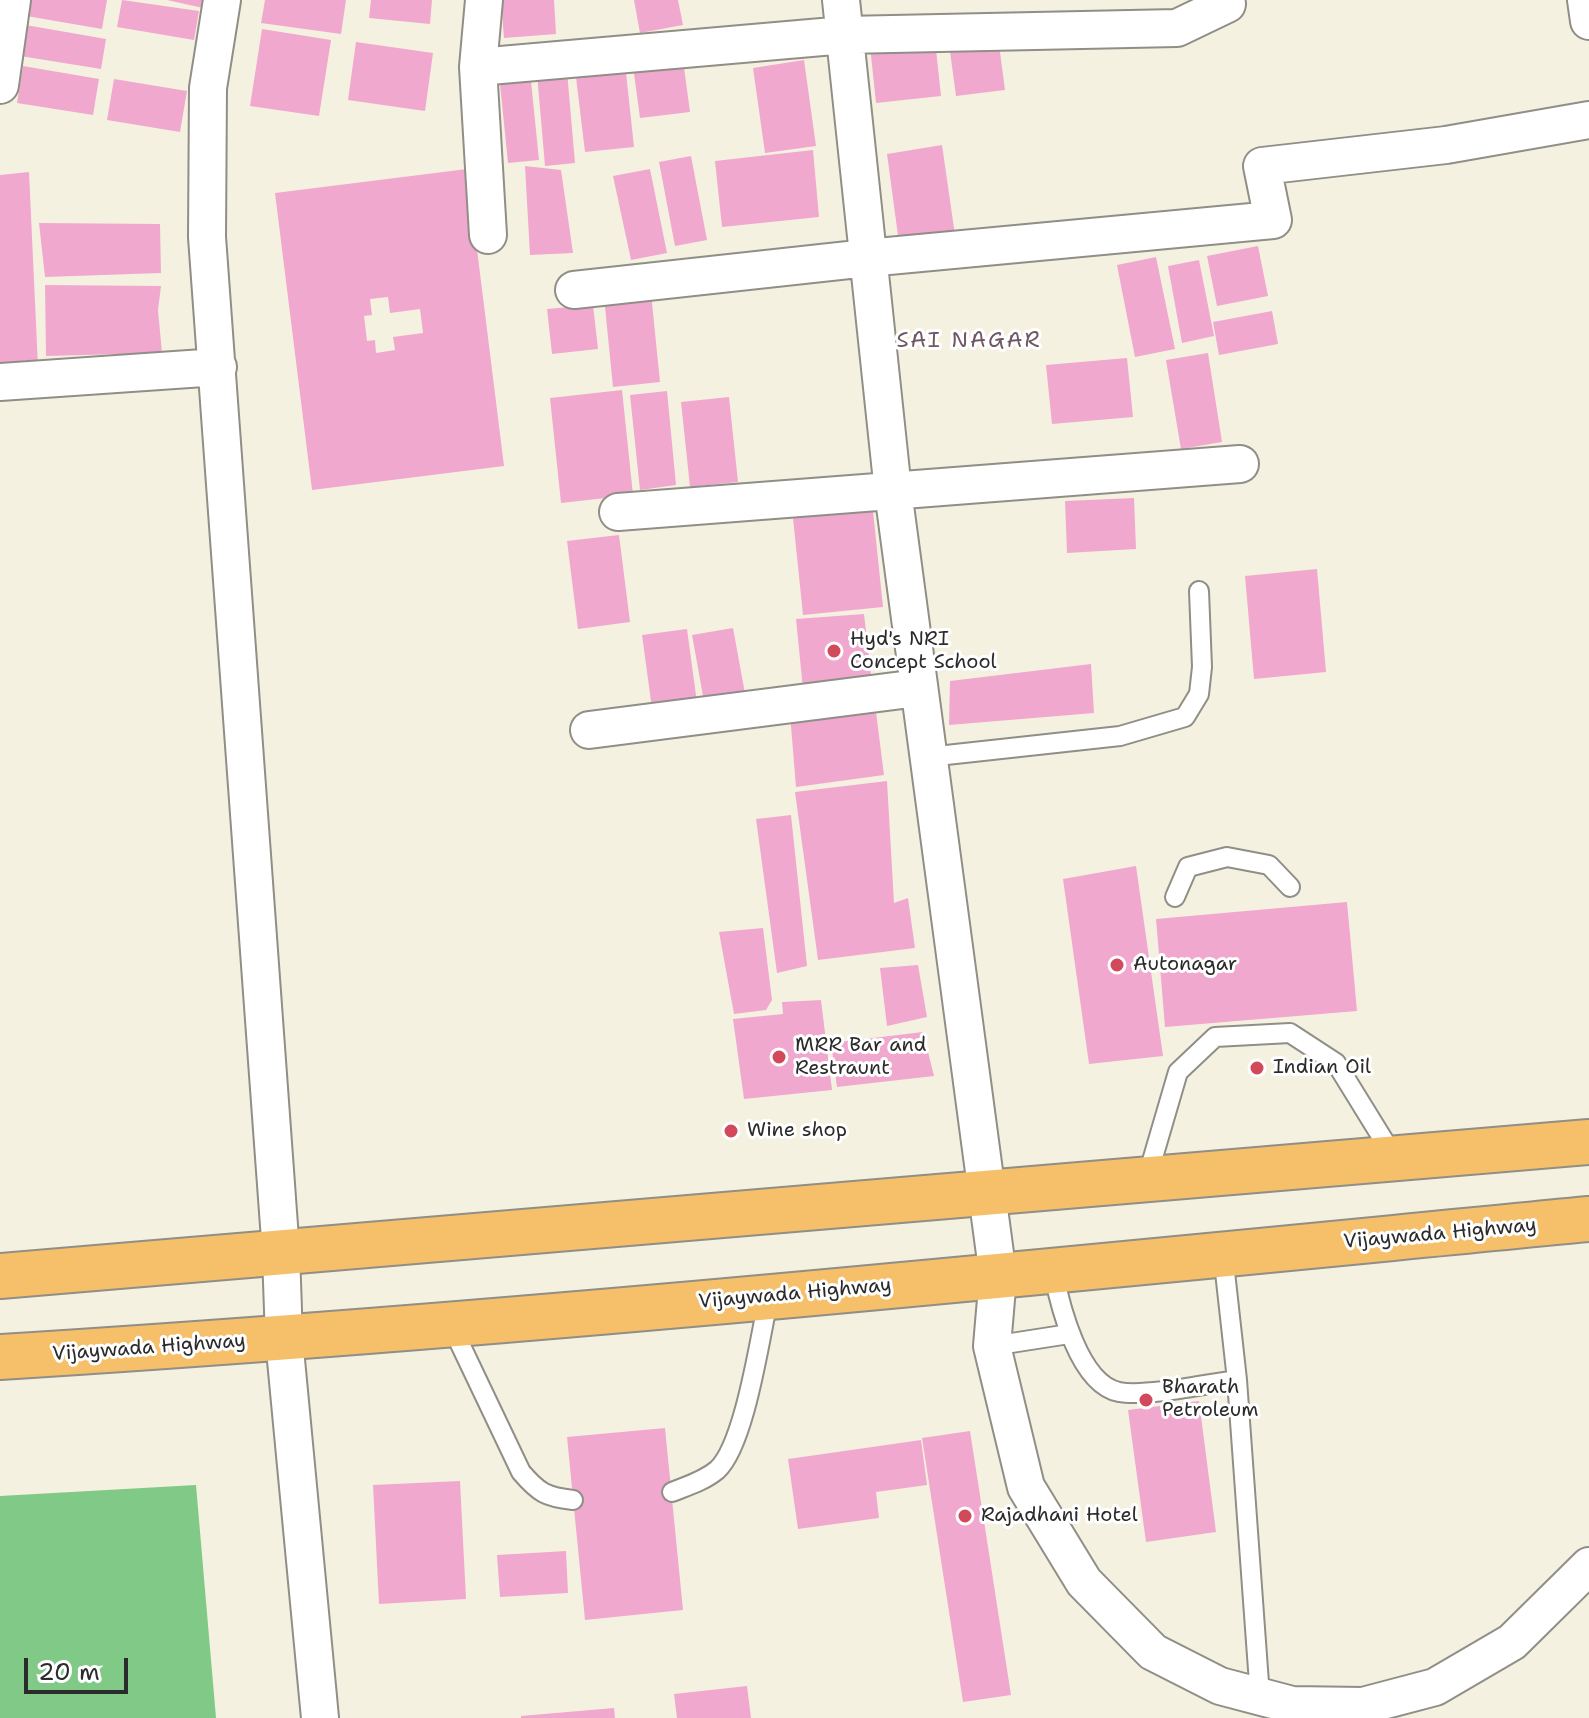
<!DOCTYPE html>
<style>
body{margin:0}
#map{position:relative;width:1589px;height:1718px;overflow:hidden;background:#f5f1e1;font-family:"Shantell Sans",sans-serif}
canvas{display:block}
.scale{position:absolute;left:24px;top:1658px;width:104px;height:36px;box-sizing:border-box;border:4px solid #2b2b2b;border-top:0;padding-left:10px;font-size:24px;line-height:28px;white-space:nowrap;color:#2b2b2b;-webkit-text-stroke:6px #fff;paint-order:stroke}
</style>
<div id="map">
<canvas width="1589" height="1718"></canvas>
<div class="scale">20 m</div>
</div>
<script>
const context = document.querySelector('canvas').getContext('2d');
context.lineJoin = 'round';
function paint(path, color) { context.fillStyle = color; context.fill(path, 'evenodd'); }
function strokePath(path, color, width, dash) { context.strokeStyle = color; context.lineWidth = width; context.lineCap = dash ? 'butt' : 'round'; context.setLineDash(dash || []); context.stroke(path); }
function drawText(font, color, halo, rows, align = 'center') {
  context.font = font + ' "Shantell Sans",sans-serif'; context.lineWidth = 6; context.setLineDash([]); context.textBaseline = 'middle'; context.strokeStyle = halo; context.fillStyle = color; for (const [text, x, y, turn = 0] of rows) {
    context.save(); context.translate(x, y); context.rotate((+turn || 0) * Math.PI / 180); context.textAlign = isNaN(turn) ? turn : align; if (halo) context.strokeText(text, 0, 0); context.fillText(text, 0, 0); context.restore();
  }
}
paint(new Path2D(`
 M196,1485L216,1718H0V1496Z`), '#80c986');
paint(new Path2D(`
 M17,0H107L102,29L15,14Z
 M122,0L199,11L194,40L117,27Z
 M167,0H204L203,8Z
 M265,0H346L341,34L261,23Z
 M371,0H432L430,24L369,18Z
 M501,0H554L556,34L504,38Z
 M634,0H678L683,25L640,33Z
 M20,24L106,39L101,69L14,55Z
 M262,29L331,40L319,116L250,106Z
 M998,37L1005,90L956,96L949,44Z
 M935,40L941,96L876,103L870,46Z
 M356,42L433,53L425,111L348,100Z
 M683,60L690,112L640,118L633,66Z
 M804,60L816,146L765,153L753,68Z
 M625,63L634,147L585,152L575,69Z
 M23,66L99,79L93,115L17,103Z
 M530,71L539,160L508,163L499,74Z
 M567,71L575,163L545,166L537,74Z
 M114,79L187,91L180,132L107,120Z
 M942,145L955,235L899,243L887,154Z
 M813,150L819,217L722,227L715,161Z
 M691,156L707,240L675,246L659,162Z
 M525,166L561,170L573,253L530,255Z
 M467,169L504,466L312,490L275,193ZM388,297L390,313L420,309L423,333L393,337L395,350L376,353L375,340L367,341L364,316L372,315L370,299Z
 M650,169L667,253L631,260L613,176Z
 M29,172L38,367L0,366V175Z
 M39,223L160,224L161,273L45,277Z
 M1258,246L1268,296L1217,306L1207,256Z
 M1156,257L1175,349L1135,357L1117,265Z
 M1199,260L1214,336L1182,343L1168,266Z
 M45,285L161,286L158,310L162,353L46,356Z
 M651,293L660,382L613,387L604,297Z
 M593,305L598,349L552,354L547,309Z
 M1272,311L1278,344L1219,355L1213,322Z
 M1208,353L1222,442L1181,449L1166,360Z
 M1127,358L1133,417L1052,424L1046,365Z
 M622,390L633,495L561,503L550,398Z
 M667,391L676,485L640,490L630,395Z
 M729,397L738,482L690,487L681,402Z
 M1134,498L1136,549L1067,553L1065,501Z
 M873,511L883,607L803,615L793,518Z
 M619,535L630,622L578,629L567,541Z
 M1317,569L1326,672L1254,679L1245,576Z
 M864,614L872,683L803,689L796,619Z
 M733,628L746,699L705,707L692,635Z
 M687,629L698,710L653,716L642,635Z
 M1091,664L1094,713L949,725L950,681Z
 M875,704L884,775L796,787L790,714Z
 M887,781L894,903L908,898L915,948L818,960L795,792Z
 M791,815L807,966L777,973L756,819Z
 M1136,866L1163,1056L1089,1064L1063,879Z
 M1347,902L1357,1011L1165,1027L1156,919Z
 M763,928L772,1000L766,1010L734,1014L719,932Z
 M918,965L927,1017L887,1026L880,968Z
 M821,1000L832,1090L744,1099L733,1019L783,1014L782,1002Z
 M923,1032L934,1076L837,1087L831,1043Z
 M1199,1401L1216,1532L1146,1542L1128,1410Z
 M665,1428L683,1610L585,1620L567,1437Z
 M970,1431L1011,1695L963,1702L922,1438Z
 M921,1440L927,1485L876,1492L879,1518L798,1529L788,1459Z
 M460,1481L466,1599L379,1604L373,1485Z
 M566,1551L568,1593L500,1597L497,1555Z
 M747,1686L751,1718H677L674,1694Z
 M614,1708L615,1718H521V1716Z`), '#f1a8cf');
const lane = new Path2D(`
 M928,757L1120,736L1185,717L1199,694L1202,667L1199,591
 M1175,897L1188,867L1227,857L1269,865L1290,887
 M1147,1178L1178,1072L1215,1037L1290,1033L1336,1063L1394,1157
 M1223,1254L1237,1380L1260,1697
 M1053,1271C1060,1306 1079,1384 1119,1392C1145,1397 1208,1384 1237,1380
 M451,1325L521,1472C539,1493 546,1497 573,1500
 M992,1346L1069,1334
 M672,1492C687,1486 704,1481 717,1470C745,1445 760,1336 769,1296`);
const street = new Path2D(`
 M222,0L208,88L207,237L281,1253L284,1339L320,1718
 M484,0L478,67L488,235
 M841,0L893,491L998,1276L992,1346L1026,1487L1084,1582L1153,1652L1220,1686L1292,1705L1363,1706L1435,1687L1512,1642L1589,1566
 M1586,0L1589,21
 M478,67L845,35L1177,28L1227,4L1226,0
 M0,85L12,0
 M574,290L867,258L1273,220L1262,166L1446,145L1589,120
 M0,382L218,367
 M618,512L1240,464
 M589,730L918,688`);
const highway = new Path2D(`
 M0,1276L1589,1142
 M0,1357C531,1324 1060,1270 1589,1219`);
strokePath(lane, '#908e86', 22);
strokePath(street, '#908e86', 40);
strokePath(highway, '#908e86', 48);
strokePath(lane, '#fff', 18);
strokePath(street, '#fff', 36);
strokePath(highway, '#f6c06b', 44);
for (const [x, y, r, color] of [
 [834,651,8,"#d1495b"],
 [1117,965,8,"#d1495b"],
 [779,1057,8,"#d1495b"],
 [1257,1068,8,"#d1495b"],
 [731,1131,8,"#d1495b"],
 [1146,1400,8,"#d1495b"],
 [965,1516,8,"#d1495b"]
]) { const dot = new Path2D(); dot.arc(x, y, r, 0, 2 * Math.PI); context.fillStyle = color; context.fill(dot); strokePath(dot, '#fff', 3); }
drawText('20px', '#2b2b2b', '#fff', [
 ["Hyd's NRI",850,640],
 ["Concept School",850,663],
 ["Autonagar",1133,965],
 ["MRR Bar and",795,1046],
 ["Restraunt",795,1069],
 ["Indian Oil",1273,1068],
 ["Wine shop",747,1131],
 ["Bharath",1162,1388],
 ["Petroleum",1162,1411],
 ["Rajadhani Hotel",981,1516]
], 'left');
drawText('20px', '#2b2b2b', '#fff', [
 ["Vijaywada Highway",1440,1234,-5],
 ["Vijaywada Highway",795,1294,-5],
 ["Vijaywada Highway",149,1348,-4]
]);
context.letterSpacing = '2px';
drawText('22px', '#705764', '#fff', [
 ["SAI NAGAR",969,341]
]);
context.letterSpacing = '0px';
</script>
